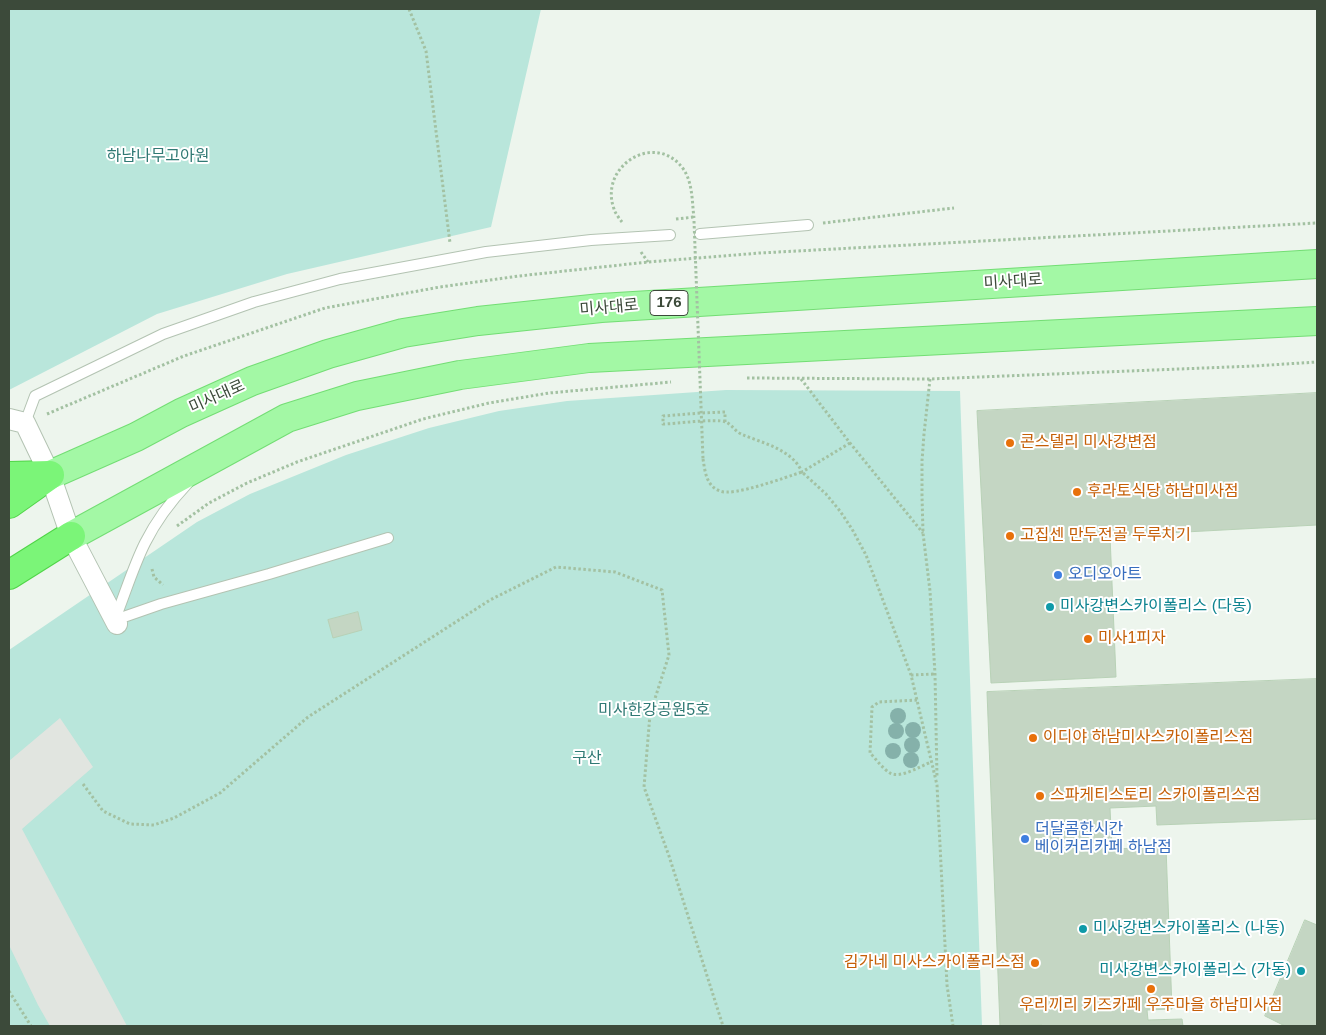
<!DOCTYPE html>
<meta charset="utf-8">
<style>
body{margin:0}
#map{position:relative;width:1326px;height:1035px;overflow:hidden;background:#edf5ed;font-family:Arial,sans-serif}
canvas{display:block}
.frame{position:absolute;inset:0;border:10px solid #3c4a3a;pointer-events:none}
</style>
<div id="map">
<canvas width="1326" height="1035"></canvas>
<div class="frame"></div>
</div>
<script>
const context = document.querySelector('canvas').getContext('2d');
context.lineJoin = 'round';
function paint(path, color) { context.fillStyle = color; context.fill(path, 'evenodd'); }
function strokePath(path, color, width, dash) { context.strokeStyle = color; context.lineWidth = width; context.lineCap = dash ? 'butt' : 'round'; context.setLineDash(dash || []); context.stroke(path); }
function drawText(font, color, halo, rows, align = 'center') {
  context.font = font + ' Arial,"Noto Sans KR",sans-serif'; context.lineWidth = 4; context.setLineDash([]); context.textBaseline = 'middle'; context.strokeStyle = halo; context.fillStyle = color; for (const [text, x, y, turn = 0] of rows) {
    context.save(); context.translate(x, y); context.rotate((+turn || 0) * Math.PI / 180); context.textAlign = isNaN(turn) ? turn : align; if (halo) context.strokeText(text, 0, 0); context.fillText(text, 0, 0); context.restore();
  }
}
paint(new Path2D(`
 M9,9H541L491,227L287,274L157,314L9,390Z
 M726,390L960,391L982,1026H9V650L197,522L250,494L346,455L429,428L499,411L567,401Z`), '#b9e6db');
paint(new Path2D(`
 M60,718L93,767L22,829L127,1026H50L38,1005L9,945V761Z`), '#e1e5e0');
const building = new Path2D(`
 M1317,393V525L1110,536L1116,677L991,683L977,411Z
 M358,612L362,630L333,638L328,620Z
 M1317,679V819L1157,825L1156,806L1110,808L1112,849L1166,847L1172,1009L1147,1010L1148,1020L1182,1019L1183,1026H1042V1025L1000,1026L987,692Z
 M1305,920L1317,925V1026H1285L1265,1016Z`);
paint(building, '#c4d6c3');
strokePath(building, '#b8d1b6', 1);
const service = new Path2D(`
 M700,234L808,225
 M25,423L35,396L163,334L254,302L340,279L486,252L591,240L670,235
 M115,619C125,594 133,567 145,543C156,521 171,501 188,483
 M115,620L161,604L269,574L388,538`);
const minor = new Path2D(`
 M9,419L25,423L50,475L71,536L117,624`);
const primary = new Path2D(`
 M50,475L136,437L181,413L252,381L328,354L403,333L478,321L601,308L1317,264
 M71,536L287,418L357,396L460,375L589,358L1317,321`);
const motorway = new Path2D(`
 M9,476L50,475
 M9,504L50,475
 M9,575L71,536`);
strokePath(service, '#b3c3b2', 12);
strokePath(minor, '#b3c3b2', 22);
strokePath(primary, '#73dd74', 30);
strokePath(motorway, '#50d448', 30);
strokePath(new Path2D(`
 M409,9L426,51L450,243
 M676,219L694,217
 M622,222C619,218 615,213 614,209C598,165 657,130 684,170C693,184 692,203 694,218
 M823,223L954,208
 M641,252L648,262
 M747,378L930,379L1254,366L1317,362
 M801,379L850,443L923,533
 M930,379L924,434L922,461V496L923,533L930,591L935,674L937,778
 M47,414L184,356L325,308L440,287L519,276L648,262L760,253L1317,223
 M725,422V412L701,413L663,416V424C675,424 716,418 726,422C732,425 735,431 741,434C762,443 792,449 802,472L850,443
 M703,459C705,471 706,486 720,491C733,497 786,477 802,472L826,494L840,511L852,529L866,555L911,675L937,785L947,985L953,1026
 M177,526L209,503L247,483L297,462L423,419L489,403L549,393L671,382
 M152,569L154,577L163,585
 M911,675L935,674
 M917,700L879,702L872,707L870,753C876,759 883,769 890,773C900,779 921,766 931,762
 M83,784L103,811L130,824L154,825L174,818L220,793L308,717L490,600L556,567L615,572L662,590L669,655L650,714L644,787L669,856L723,1026
 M9,991L31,1026`), '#a3c1a2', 3, [2.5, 2.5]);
strokePath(service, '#fff', 10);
strokePath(minor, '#fff', 20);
strokePath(primary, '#a3f8a5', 28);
strokePath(motorway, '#7bf578', 28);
strokePath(new Path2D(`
 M694,221L703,459`), '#a3c1a2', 3, [2.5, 2.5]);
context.fillStyle = '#85b1aa';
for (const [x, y] of [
 [898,716],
 [913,730],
 [896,731],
 [912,745],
 [893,751],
 [911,760]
]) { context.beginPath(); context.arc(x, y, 8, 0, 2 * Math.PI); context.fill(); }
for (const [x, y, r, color] of [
 [1010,443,5,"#e8710a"],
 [1077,492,5,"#e8710a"],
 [1010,536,5,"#e8710a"],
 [1058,575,5,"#3f7fe0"],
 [1050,607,5,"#0f9aa8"],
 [1088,639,5,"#e8710a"],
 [1033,738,5,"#e8710a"],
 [1040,796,5,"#e8710a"],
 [1025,839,5,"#3f7fe0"],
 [1083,929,5,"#0f9aa8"],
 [1035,963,5,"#e8710a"],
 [1301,971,5,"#0f9aa8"],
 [1151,989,5,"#e8710a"]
]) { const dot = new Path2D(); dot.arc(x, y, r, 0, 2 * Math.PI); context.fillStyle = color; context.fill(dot); strokePath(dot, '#fff', 2); }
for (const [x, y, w] of [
 [669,303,38]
]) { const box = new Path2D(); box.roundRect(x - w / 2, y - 12.5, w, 25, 4); context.fillStyle = '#fff'; context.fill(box); strokePath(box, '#3c4a3a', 1); }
drawText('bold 15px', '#3c4a3a', null, [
 ["176",669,303]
]);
drawText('16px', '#307974', '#fff', [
 ["하남나무고아원",158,157],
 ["미사한강공원5호",654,711],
 ["구산",587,759]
]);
drawText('16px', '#3c4a3a', '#fff', [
 ["미사대로",1013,282,-4],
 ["미사대로",609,308,-5],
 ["미사대로",217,397,-24]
]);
drawText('16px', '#c56008', '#fff', [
 ["콘스델리 미사강변점",1020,443],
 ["후라토식당 하남미사점",1087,492],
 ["고집센 만두전골 두루치기",1020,536],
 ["미사1피자",1098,639],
 ["이디야 하남미사스카이폴리스점",1043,738],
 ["스파게티스토리 스카이폴리스점",1050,796],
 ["김가네 미사스카이폴리스점",1025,963,"right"],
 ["우리끼리 키즈카페 우주마을 하남미사점",1151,1006,"center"]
], 'left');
drawText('16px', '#366cbe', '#fff', [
 ["오디오아트",1068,575],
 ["더달콤한시간",1035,830],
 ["베이커리카페 하남점",1035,848]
], 'left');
drawText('16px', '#0d838f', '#fff', [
 ["미사강변스카이폴리스 (다동)",1060,607],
 ["미사강변스카이폴리스 (나동)",1093,929],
 ["미사강변스카이폴리스 (가동)",1291,971,"right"]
], 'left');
</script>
